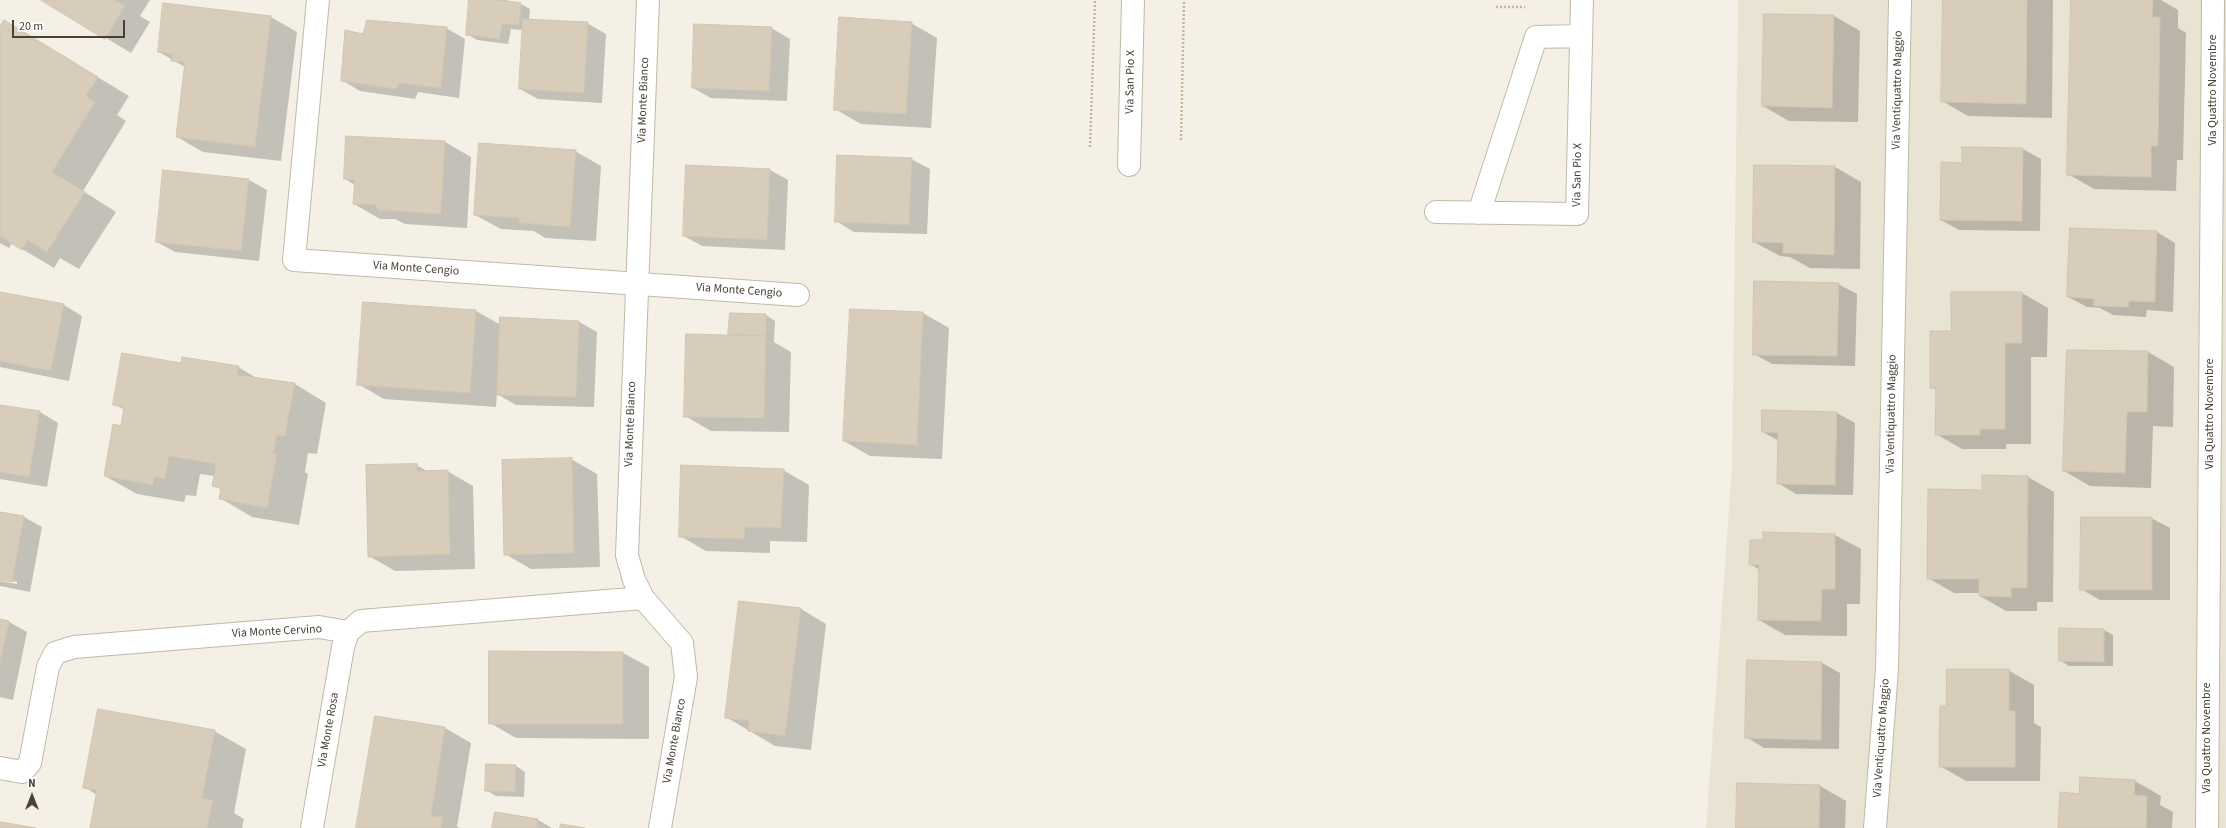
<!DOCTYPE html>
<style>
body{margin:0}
#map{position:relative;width:2226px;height:828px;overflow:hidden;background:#f4f0e6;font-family:"Source Sans 3",sans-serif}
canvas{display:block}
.north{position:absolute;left:12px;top:776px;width:40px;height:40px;-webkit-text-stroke:3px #fff;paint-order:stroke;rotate:0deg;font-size:11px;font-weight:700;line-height:16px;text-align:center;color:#484134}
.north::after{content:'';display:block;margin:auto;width:14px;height:18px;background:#484134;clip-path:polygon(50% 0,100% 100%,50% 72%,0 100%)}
.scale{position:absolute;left:12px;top:20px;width:113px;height:18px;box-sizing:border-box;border:2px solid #484134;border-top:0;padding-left:5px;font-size:12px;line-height:14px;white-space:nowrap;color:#484134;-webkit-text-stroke:3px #fff;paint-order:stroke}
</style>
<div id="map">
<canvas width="2226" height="828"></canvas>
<div class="north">N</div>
<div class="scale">20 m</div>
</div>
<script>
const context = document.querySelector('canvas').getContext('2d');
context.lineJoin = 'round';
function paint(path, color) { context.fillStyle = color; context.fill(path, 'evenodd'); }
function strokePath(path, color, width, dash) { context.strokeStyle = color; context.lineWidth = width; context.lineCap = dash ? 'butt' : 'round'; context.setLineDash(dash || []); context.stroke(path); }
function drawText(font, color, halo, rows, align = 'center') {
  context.font = font + ' "Source Sans 3",sans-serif'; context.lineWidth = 3; context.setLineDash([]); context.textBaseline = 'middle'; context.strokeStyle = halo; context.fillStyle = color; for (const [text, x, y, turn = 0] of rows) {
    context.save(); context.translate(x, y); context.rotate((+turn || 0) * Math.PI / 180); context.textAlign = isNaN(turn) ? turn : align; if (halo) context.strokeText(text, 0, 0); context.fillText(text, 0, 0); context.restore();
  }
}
paint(new Path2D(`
 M1738,0H2226V828H1706L1732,466Z`), '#e9e3d3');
paint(new Path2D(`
 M43,0H150L140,16L150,22L131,53Z
 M470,0H507V3L521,4L530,9L529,20L587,23L606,34L602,103L538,99L520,89L523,30L511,29L508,44L477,40L467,34Z
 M1944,0H2053L2052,118L1968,116L1942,101Z
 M2072,0H2161L2178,10V28L2186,33L2183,160H2177L2176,191L2094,189L2068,174Z
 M1834,16L1860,31L1858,122L1789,121L1763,106Z
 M271,17L297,32L281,161L203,152L177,137L185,67L159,52Z
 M911,23L937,38L931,128L861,124L835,109Z
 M446,28L465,39L459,98L418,92L415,99L360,91L342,80L364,35Z
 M771,28L790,39L787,101L711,98L693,88Z
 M0,29L36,40L129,96L117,115L126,121L83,191L116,212L79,269L60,258L54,268L12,243L9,248L0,243Z
 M445,142L471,157L467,228L405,224L395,219H380L354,204L355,185L345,179Z
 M2023,149L2041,159L2040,231L1959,230L1941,220L1963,164Z
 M575,151L601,166L596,241L545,238L534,231L501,229L475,215Z
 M911,159L930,169L927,234L854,232L836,221Z
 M687,166L770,170L788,180L785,250L702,246L684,236Z
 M1755,166L1835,167L1861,182L1860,269L1810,268L1790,257L1780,256L1754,242Z
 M249,180L267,190L259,261L175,252L157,242Z
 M2071,229L2157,232L2175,243L2173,312L2147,310L2146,317L2113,315L2100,308L2087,307L2068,297Z
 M1838,284L1857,294L1855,366L1772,364L1754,354Z
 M0,293L64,305L82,316L69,381L0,367Z
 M1952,293H2022L2048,308L2047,357H2031V444H2006V449H1962L1936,434L1937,390L1931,387L1952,332Z
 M476,311L501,325L579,322L597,332L594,407L516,405L497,394L496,407L384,399L358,384Z
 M923,313L949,328L942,459L870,456L844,441Z
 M766,315L775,321L774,342L791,352L789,432L711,431L685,416L732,336L729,334Z
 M2068,351L2148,352L2174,367L2173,427L2153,426L2151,488L2090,486L2064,471Z
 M182,364L238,367L258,379L295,384L326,403L317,454L308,453L305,472L308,474L299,525L252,517L220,498L222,490L213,485L215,476L200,474L196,496L186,495L184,502L137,494L105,476L122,427L125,410L114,404Z
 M0,406L40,412L58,423L47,487L0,479Z
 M1837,413L1855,423L1853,495L1796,494L1778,483L1779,441L1763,432Z
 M571,459L597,474L600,567L531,569L505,554Z
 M416,465L429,472L447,471L473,486L475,569L395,571L369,556Z
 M783,470L809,485L807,542L770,541V553L706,551L680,536Z
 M2028,477L2054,492L2053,602H2037V611H2006L1980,596V593H1954L1928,578L1983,491Z
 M0,513L24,517L42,527L30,592L0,586V581L17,584V582L0,579Z
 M2151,518L2170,528V600H2100L2081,589Z
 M1764,533L1835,535L1861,549L1860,604H1847V636L1785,635L1759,620L1760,570L1750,564L1764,541Z
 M801,609L826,624L811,750L775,746L726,717Z
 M0,620L9,622L27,632L13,700L0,697Z
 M2104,630L2113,635V666H2069L2060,660Z
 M490,652L623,653L649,667V739L516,738L490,723Z
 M1822,663L1840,673L1839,749L1764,748L1746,737Z
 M2008,670L2034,685V723L2041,727L2040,781H1966L1940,766L1947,707Z
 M375,717L445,728L471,743L457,827L460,828H357Z
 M214,731L246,749L234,813L244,819L242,828H91L97,795L84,787Z
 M487,765L516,766L525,772L524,797L496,796L486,790Z
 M2135,781L2161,796L2160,805L2173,812L2172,828H2059L2080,795Z
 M1820,786L1846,801L1845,828H1737Z
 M496,813L538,820L552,828H493Z`), '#0003');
const building = new Path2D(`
 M41,0H115L125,6L105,39Z
 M469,0H498L521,3L519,25L502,24L499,39L466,35Z
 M1943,0H2027L2026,104L1941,102Z
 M2071,0H2153L2152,17H2160L2158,146H2151V177L2067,175Z
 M163,3L271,16L255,147L176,137L185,62L171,61L172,54L158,52Z
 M1764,14L1834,15L1832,108L1762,106Z
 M839,17L912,22L906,114L834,110Z
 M523,19L588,22L584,93L519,89Z
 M4,20L98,77L86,96L95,102L52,172L85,192L47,252L28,240L22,250L0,236V27Z
 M367,20L447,27L441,88L399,83L396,89L341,81L345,30L363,34Z
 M694,24L772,27L769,91L692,88Z
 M346,136L445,141L441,214L378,210L376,205L353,204L355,180L344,179Z
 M479,143L576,150L570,227L519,223V218L474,215Z
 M1962,147L2023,148L2022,221L1940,220L1941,162L1962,163Z
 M837,155L912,158L909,225L835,222Z
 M686,165L770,169L767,240L683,236Z
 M1754,165L1835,166L1834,255L1783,253V243L1753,242Z
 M163,170L249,179L241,251L156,242Z
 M2070,228L2157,231L2155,302L2129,301L2128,307L2094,306V299L2067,297Z
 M1754,281L1839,283L1837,356L1753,355Z
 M0,292L64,304L51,371L0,361Z
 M1951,292H2022V343H2005V429H1980V435H1935L1936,388H1930V331H1951Z
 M363,302L476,310L470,393L357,385Z
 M850,309L923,312L917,445L843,441Z
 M730,313L766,314V336L728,334Z
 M500,317L579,321L576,397L497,395Z
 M686,334L766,336L764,418L684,417Z
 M2067,350L2148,351L2147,412H2127L2125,473L2063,471Z
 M122,353L181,363L182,357L239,366L237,375L295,383L285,436L277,435L273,454H277L267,508L219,499L221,488L212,486L216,464L169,456L165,479L154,477L153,485L104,476L113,424L121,426L124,407L113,405Z
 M0,405L40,411L29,477L0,472Z
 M1762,410L1837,412L1835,485L1777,484L1778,433L1762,432Z
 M572,458L574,553L504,555L502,460Z
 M417,464V471L448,470L450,554L368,557L366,465Z
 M681,465L784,469L781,528L745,527L744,539L679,537Z
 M1982,475L2028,476L2027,588H2011V597L1979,596V579H1927L1928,489L1982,490Z
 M0,512L24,516L12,582L0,580Z
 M2081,517H2152V590H2080Z
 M1763,532L1835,534V589H1822L1821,621L1758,620L1759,565H1749L1750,540H1763Z
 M739,601L801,608L785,736L748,731L749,721L725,718Z
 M0,619L9,621L0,663Z
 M2059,628L2104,629V662L2059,661Z
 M489,651L623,652V724H489Z
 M1747,660L1822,662L1821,740L1745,738Z
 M1947,669H2009V711H2015V767H1939L1940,706H1946Z
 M98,709L215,730L202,798L213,800L207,828H90L97,790L83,788Z
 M375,716L445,727L431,816L443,817L441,828H356Z
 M486,764L516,765L515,792L485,791Z
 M2080,777L2135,780L2134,795L2147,796L2146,828H2058L2060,792L2079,794Z
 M1737,783L1820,785L1819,828H1736Z
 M495,812L538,819L537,827L540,828H492Z
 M1,822L36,828H0Z
 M561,824L585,828H560Z`);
paint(building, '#d7cdba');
strokePath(building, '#d2c5ad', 1);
const minor = new Path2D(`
 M318,0L294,260L798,295
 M648,0L627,555L634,580L643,598L682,643L686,677L660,828
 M1129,165L1133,0
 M1436,212L1577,214L1582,0
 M1479,213L1536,37L1581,36
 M0,768L22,772L30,763L48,667L55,653L74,647L319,627L348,632L361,621L643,598
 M312,828L343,647L348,632
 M1875,828L1887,669L1900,0
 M2207,828L2213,0`);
strokePath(minor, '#c1b9a7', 24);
strokePath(new Path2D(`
 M1496,7H1525
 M1181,140L1184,0
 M1090,147L1095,0`), '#c4b697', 2.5, [2, 2]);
strokePath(minor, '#fff', 22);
drawText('12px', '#484134', '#fff', [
 ["Via San Pio X",1131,82,-89],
 ["Via Ventiquattro Maggio",1898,90,-89],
 ["Via Quattro Novembre",2213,90,-90],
 ["Via Monte Bianco",644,100,-88],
 ["Via San Pio X",1578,175,-89],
 ["Via Monte Cengio",416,269,4],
 ["Via Monte Cengio",739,291,4],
 ["Via Ventiquattro Maggio",1892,414,-89],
 ["Via Quattro Novembre",2210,414,-90],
 ["Via Monte Bianco",631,424,-88],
 ["Via Monte Cervino",277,632,-3],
 ["Via Monte Rosa",329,730,-80],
 ["Via Ventiquattro Maggio",1882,738,-86],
 ["Via Quattro Novembre",2207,738,-90],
 ["Via Monte Bianco",675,741,-80]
]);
</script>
